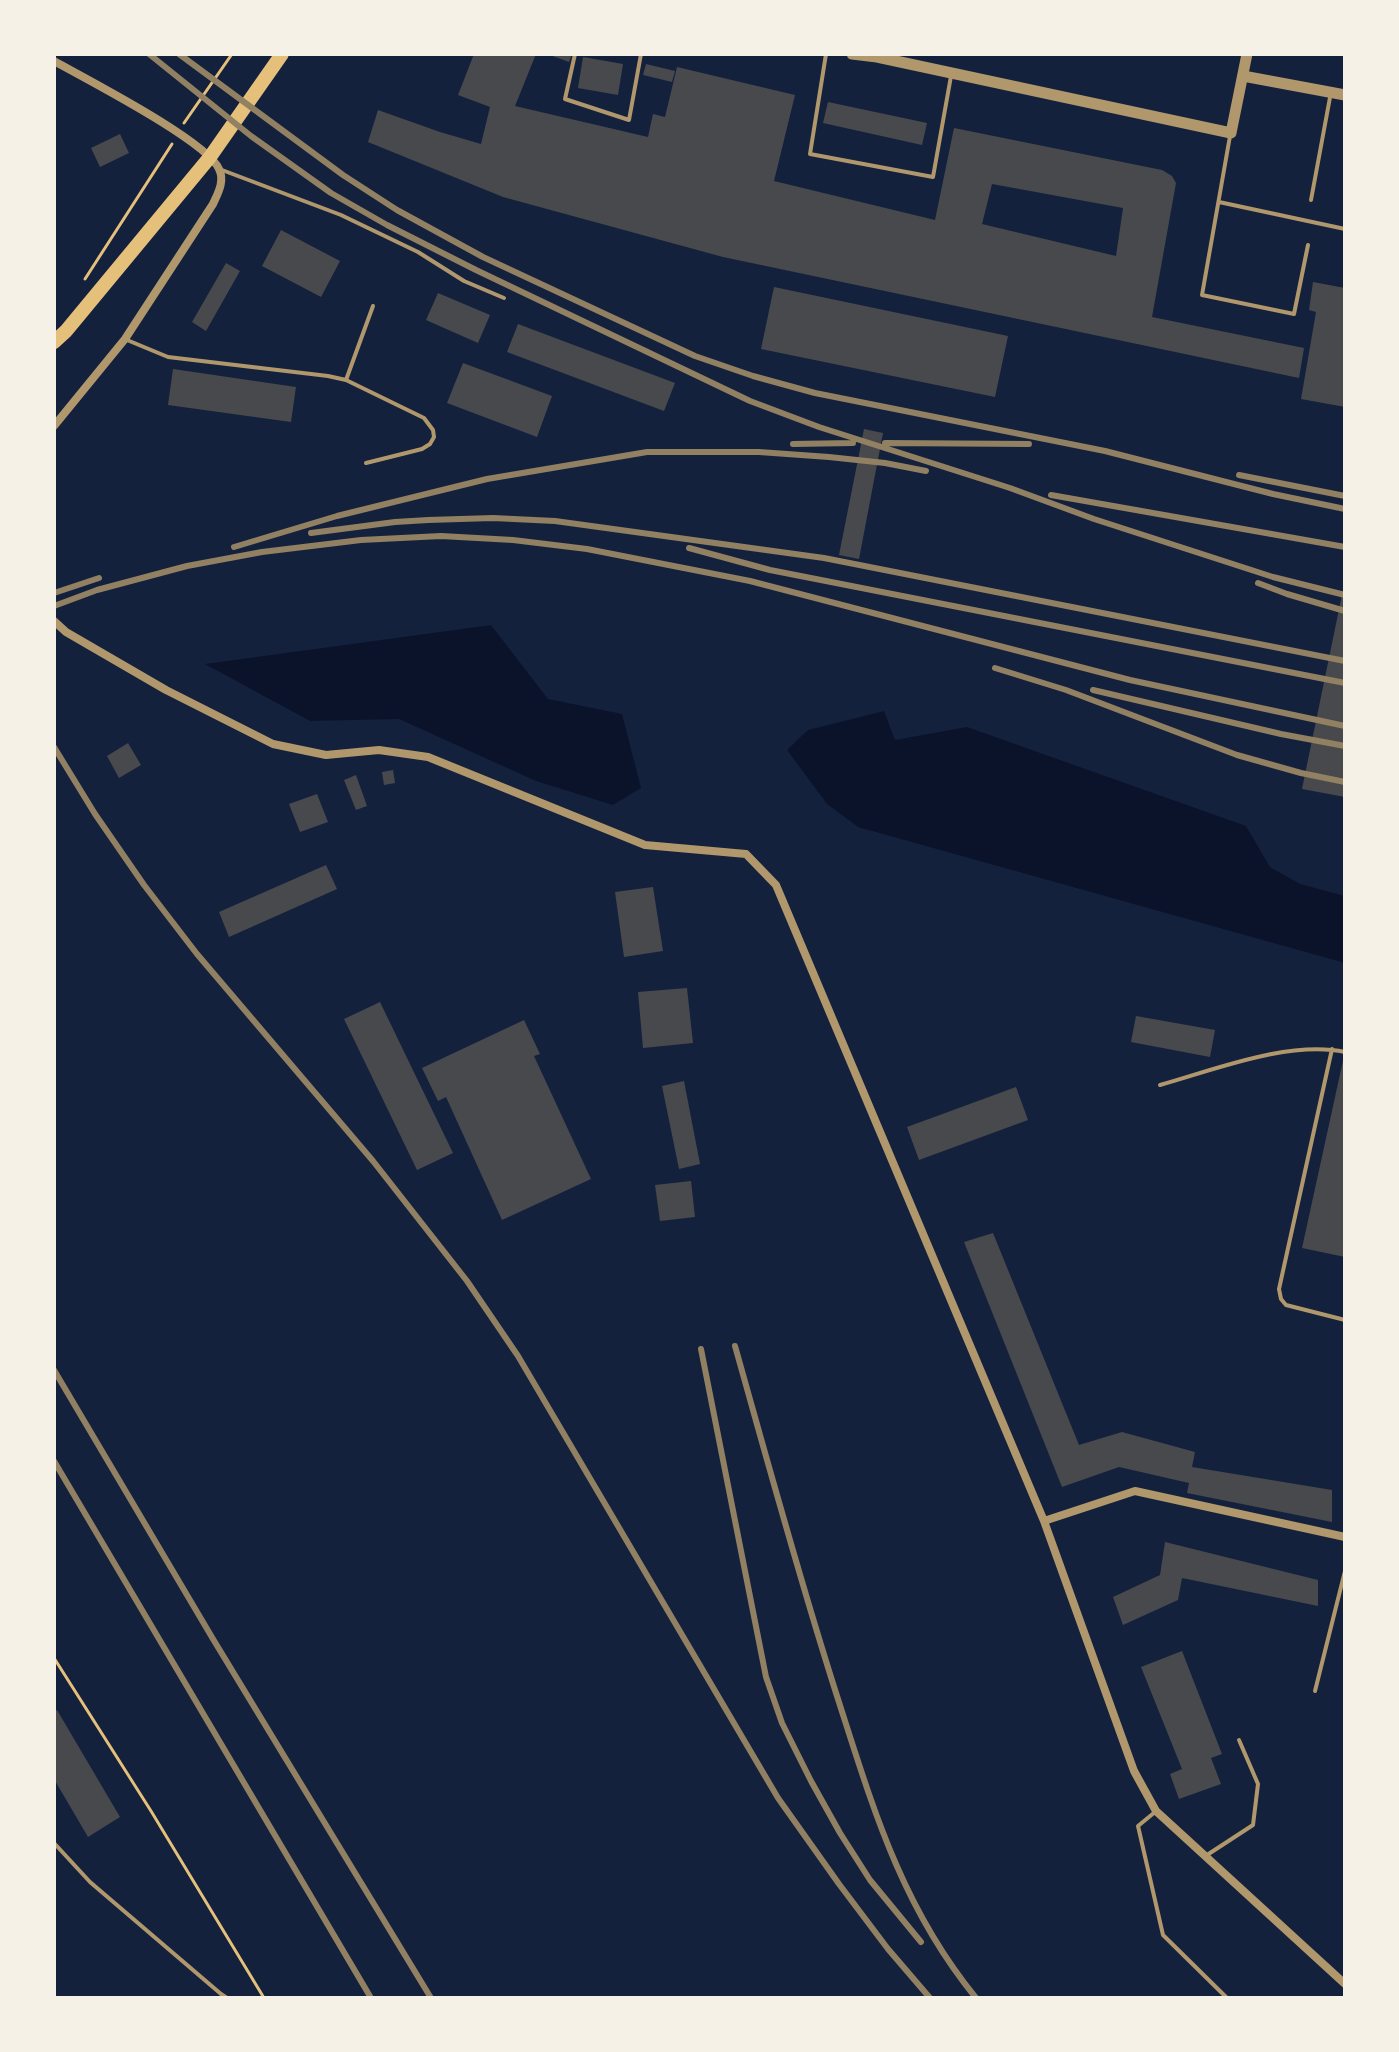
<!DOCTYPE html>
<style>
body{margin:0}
#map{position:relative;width:1399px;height:2052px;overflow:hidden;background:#14213d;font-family:Lato,sans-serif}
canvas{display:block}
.frame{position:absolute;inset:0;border:56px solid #f6f1e7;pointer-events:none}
</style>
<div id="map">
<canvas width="1399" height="2052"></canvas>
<div class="frame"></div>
</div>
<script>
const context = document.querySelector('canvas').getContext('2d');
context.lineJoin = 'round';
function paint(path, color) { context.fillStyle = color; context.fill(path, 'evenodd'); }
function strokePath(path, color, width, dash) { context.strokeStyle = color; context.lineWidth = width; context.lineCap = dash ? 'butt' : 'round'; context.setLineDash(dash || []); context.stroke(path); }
paint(new Path2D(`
 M491,625L548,699L622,714L641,788L613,805L536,781L399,719L310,721L205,664Z
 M884,711L895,740L967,727L1246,826L1270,867L1300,884L1345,896V963L858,827L827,804L787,750L808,730Z`), '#0b132b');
paint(new Path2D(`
 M474,54H536L515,106L648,137L653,114L665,117L677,67L795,95L774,181L935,220L954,128L1162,170L1172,176L1176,183L1152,317L1304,348L1299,378L723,257L503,197L368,142L378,110L440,132L481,144L490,107L458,95ZM992,184L1123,208L1116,256L982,224Z
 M547,54H572L569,62Z
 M583,57L623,64L618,95L578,88Z
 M646,64L675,71L672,82L643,75Z
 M828,102L927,123L922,145L823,123Z
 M120,134L129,153L100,167L91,148Z
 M281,230L340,261L321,297L262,266Z
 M226,263L240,271L206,331L192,322Z
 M1313,282L1345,288V407L1301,399L1316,312L1309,310Z
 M774,287L1008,336L995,397L761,349Z
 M438,293L490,315L478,343L426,320Z
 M518,324L675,383L664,411L507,352Z
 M463,363L552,396L537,437L447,403Z
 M173,369L296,387L291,422L168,405Z
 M864,429L883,433L859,559L839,555Z
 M1344,585H1345V797L1302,789Z
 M128,743L141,765L119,778L107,756Z
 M393,770L395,783L384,785L382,772Z
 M356,775L367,806L356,810L344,780Z
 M317,794L328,822L300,832L289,804Z
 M326,865L337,889L229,937L219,912Z
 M653,887L663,951L624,957L615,892Z
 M687,988L693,1043L643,1048L638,992Z
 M380,1002L453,1153L417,1170L344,1019Z
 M1136,1016L1215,1030L1210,1057L1131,1042Z
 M524,1020L540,1054L534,1056L591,1179L502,1220L446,1097L438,1101L422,1068Z
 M1344,1056H1345V1257L1302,1248Z
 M684,1081L700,1164L679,1169L662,1086Z
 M1016,1087L1028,1120L919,1160L907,1127Z
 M691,1181L695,1217L660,1221L655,1185Z
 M993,1233L1079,1445L1122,1432L1195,1452L1192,1467L1332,1490V1522L1187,1493L1189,1483L1119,1467L1062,1487L964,1242Z
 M1165,1542L1318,1580V1606L1182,1578L1178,1600L1123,1625L1113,1597L1160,1575Z
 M1182,1651L1222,1754L1211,1758L1221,1784L1179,1799L1170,1774L1182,1769L1141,1667Z
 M57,1710L120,1817L88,1837L54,1779V1712Z`), '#48494c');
strokePath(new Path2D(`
 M184,123L232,54
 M85,279L172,144
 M54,1658L151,1811L264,1998`), '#e5c07b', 3);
strokePath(new Path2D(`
 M367,54H371
 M452,54H453
 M575,54L565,99L629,120L641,54
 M826,54L810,154L933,177L951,76
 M1230,136L1202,295L1294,314L1308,245
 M222,170L341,215L418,252L464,281L504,298
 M1311,200L1331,92
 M1219,202L1345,229
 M127,340L168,357L328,376L346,380L424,418L433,430L434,437L430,444L422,449L366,463
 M346,380L373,306
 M1332,1049L1279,1289L1281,1299L1286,1305L1345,1320
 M1160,1085C1214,1070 1289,1040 1345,1052
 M1315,1691L1345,1571
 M1155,1812L1138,1826L1163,1935L1227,1998
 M54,1843L90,1882L221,1994L227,1998
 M1207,1855L1253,1825L1258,1784L1239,1740`), '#b1986c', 4);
strokePath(new Path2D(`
 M54,61C86,79 207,141 219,169C225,181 218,193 213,204L125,339L54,426
 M54,621L66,632L166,690L273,744L326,755L379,750L428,757L645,845L746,854L776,885L1044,1521L1134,1771L1156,1811L1345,1984
 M1044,1521L1135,1491L1345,1537`), '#b1986c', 8);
strokePath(new Path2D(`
 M852,54L877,57L1231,133L1247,54
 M1243,76L1345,95`), '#b1986c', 11);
strokePath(new Path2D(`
 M54,342L66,331L210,157L282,54`), '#e5c07b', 14);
strokePath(new Path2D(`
 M149,54L251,136L331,193L387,225L476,270L750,401L819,427L1010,488L1094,519L1273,577L1345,595
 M179,54L343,175L397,210L483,257L695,356L753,376L815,393L1105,451L1273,494L1345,509
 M885,443L1029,444
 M793,444L853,443
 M1239,475L1345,496
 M1051,495L1345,547
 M311,533L395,522L428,520L493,518L555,521L824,558L1345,661
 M234,547L337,516L487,479L647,452H759L829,457L885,463L926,471
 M689,548L770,570L1345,683
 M1258,583L1287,594L1345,611
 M54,593L99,578
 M54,606L97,590L187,566L262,552L361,540L441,536L513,540L587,549L750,581L1130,680L1345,726
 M995,668L1066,690L1237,755L1301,773L1345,782
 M1093,690L1281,734L1345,746
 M54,747L95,814L144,885L197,954L373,1161L467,1281L518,1356L778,1798L839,1884L888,1949L930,1998
 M735,1346C768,1463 800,1581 837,1696C873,1808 901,1906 976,1998
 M701,1349L766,1677L782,1723L811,1781L840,1833L870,1880L921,1942
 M54,1370L213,1639L431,1998
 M54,1461L371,1998`), '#918062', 6);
</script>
